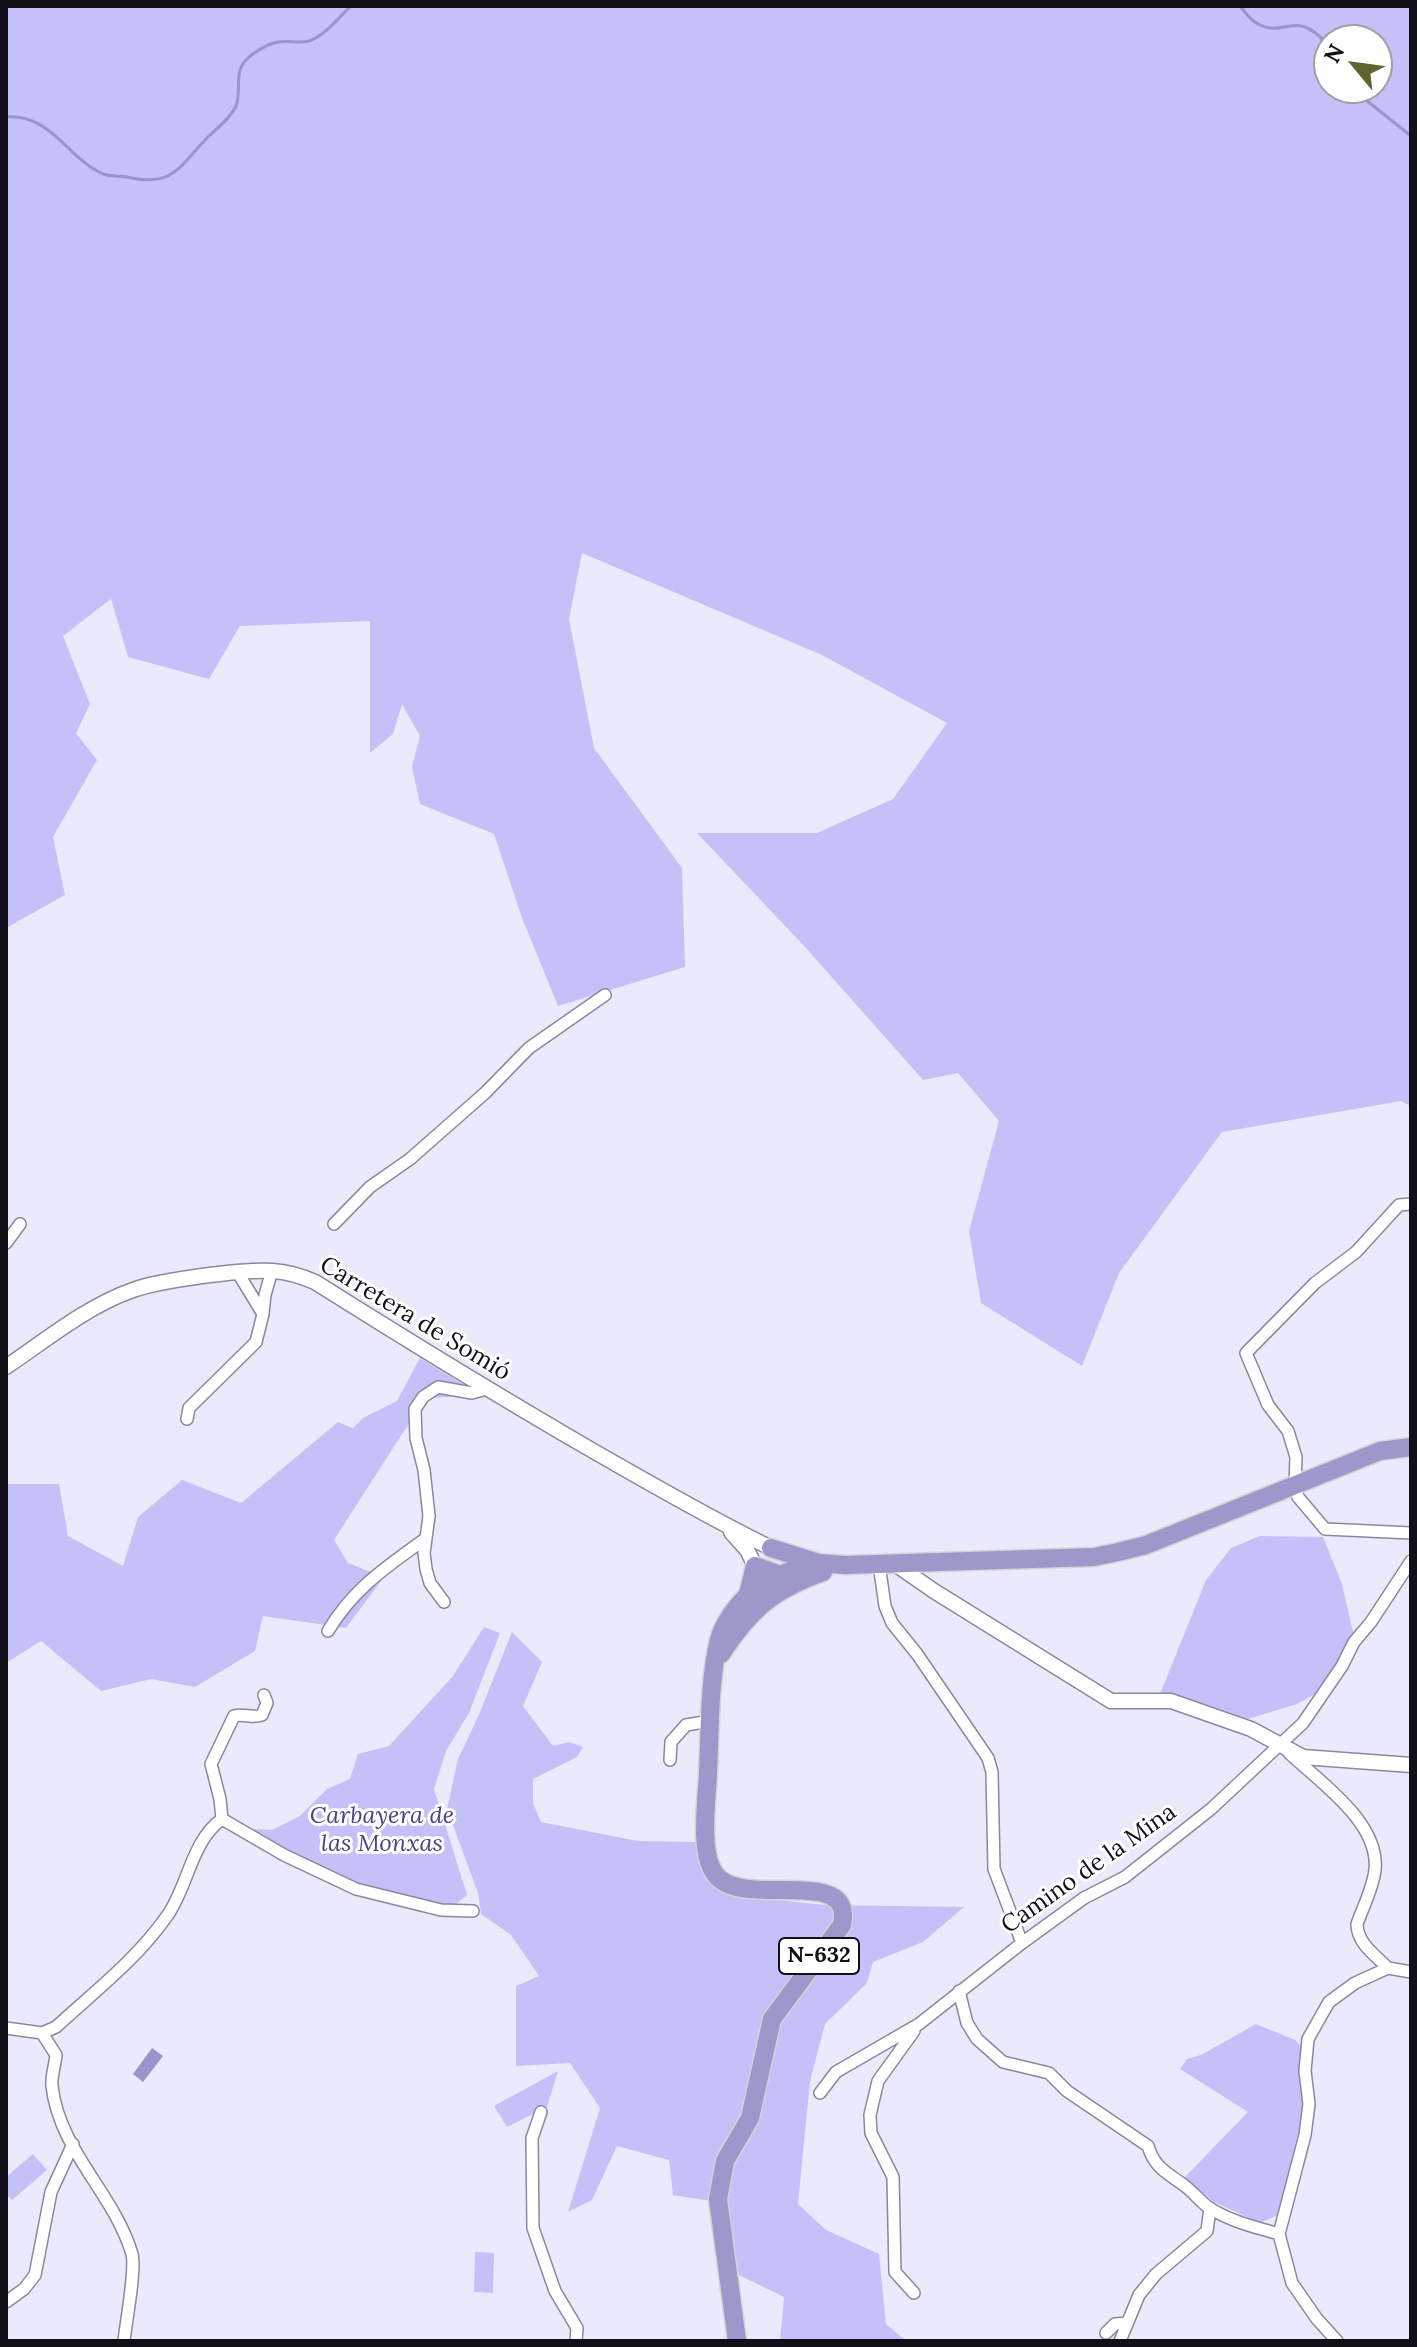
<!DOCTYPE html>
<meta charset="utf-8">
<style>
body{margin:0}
#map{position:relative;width:1417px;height:2347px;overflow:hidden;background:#ebeafd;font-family:Lora,serif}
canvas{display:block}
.frame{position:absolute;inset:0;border:8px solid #111018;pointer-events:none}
.north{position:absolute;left:1313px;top:24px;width:80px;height:80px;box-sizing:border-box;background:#fff;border:2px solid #a09fa3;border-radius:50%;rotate:299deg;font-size:22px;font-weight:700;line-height:32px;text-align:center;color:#111018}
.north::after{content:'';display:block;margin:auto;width:28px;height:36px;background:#636330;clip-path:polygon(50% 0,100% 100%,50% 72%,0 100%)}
</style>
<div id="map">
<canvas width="1417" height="2347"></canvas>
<div class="frame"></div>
<div class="north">N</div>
</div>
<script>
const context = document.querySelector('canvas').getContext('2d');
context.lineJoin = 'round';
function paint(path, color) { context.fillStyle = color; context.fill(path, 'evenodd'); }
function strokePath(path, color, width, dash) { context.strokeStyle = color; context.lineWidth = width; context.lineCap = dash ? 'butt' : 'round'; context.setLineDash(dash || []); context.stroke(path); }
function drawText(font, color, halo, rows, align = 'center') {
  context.font = font + ' Lora,serif'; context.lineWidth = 6; context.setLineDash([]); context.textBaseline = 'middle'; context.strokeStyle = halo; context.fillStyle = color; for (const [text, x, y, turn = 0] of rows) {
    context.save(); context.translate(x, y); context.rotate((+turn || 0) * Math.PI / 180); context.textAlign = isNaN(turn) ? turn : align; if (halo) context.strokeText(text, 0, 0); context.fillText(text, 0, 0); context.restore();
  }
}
paint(new Path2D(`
 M6,6H1411V1106L1401,1101L1222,1132L1119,1273L1082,1366L981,1303L969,1231L999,1121L958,1073L923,1080L806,948L697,833H817L893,799L947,723L822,655L582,553L569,619L594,748L682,868L685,967L558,1006L522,918L494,834L420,804L412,767L420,736L402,704L393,734L370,753V621L240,626L209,679L128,657L111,599L63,636L90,704L76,733L97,760L53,837L65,895L6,928ZM1329,40H1377V88H1329Z
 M420,1358L469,1388L450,1397L430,1398L404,1431L334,1540L348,1563L384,1577L346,1628L263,1616L255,1651L195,1687L151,1679L101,1691L41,1641L6,1663V1484H59L68,1536L123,1566L138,1517L182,1480L241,1503L338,1422L353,1428L363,1418L397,1401Z
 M1260,1536L1323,1537L1342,1584L1353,1632L1344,1653L1319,1692L1297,1704L1248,1719L1185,1697L1160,1694L1206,1580L1231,1548Z
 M484,1627L500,1633L469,1713L446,1751L434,1789L467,1895L452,1907L356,1886L286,1851L251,1829L272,1830L300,1816L327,1789L350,1779L358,1754L389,1746L453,1676Z
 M512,1632L542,1662L523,1706L553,1746L569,1742L583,1747L577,1757L533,1779V1803L541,1822L638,1841L698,1842L706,1877L722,1891L740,1896L825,1905L964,1907L923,1942L873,1962L867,1983L825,2024L810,2081L798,2204L826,2230L879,2254L886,2324L906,2341H780L784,2297L739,2275L724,2203L673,2195L669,2160L617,2146L592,2200L568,2212L600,2108L570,2063L516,2066V1986L539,1976L511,1935L481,1914L478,1893L447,1809L458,1759L478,1717Z
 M1256,2024L1295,2040L1300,2045L1304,2108L1278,2215L1260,2223L1214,2202L1184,2178L1248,2112L1180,2069L1187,2059L1201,2055Z
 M558,2071L547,2107L507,2127L494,2106Z
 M33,2154L47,2170L12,2200L6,2194V2177Z
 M475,2252L494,2253L493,2293L474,2292Z`), '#c5c0f7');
paint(new Path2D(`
 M152,2048L163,2056L143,2082L133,2074Z`), '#9994cc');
strokePath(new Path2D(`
 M1240,6C1245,12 1251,21 1258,24C1287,39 1294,6 1329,46
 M1351,88L1411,136
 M6,117C52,114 67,158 103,174C111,177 119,175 127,177C174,188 179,166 207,138C217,128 230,119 236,106C242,91 233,72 247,59C253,53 269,43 278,42C289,40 298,44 309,41C325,36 339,17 351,6`), '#9994cc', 3);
const minor = new Path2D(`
 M1411,1204L1399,1205L1356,1252L1315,1283L1246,1353L1268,1405L1288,1431L1296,1457L1295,1485L1298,1497L1325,1529L1411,1533
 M334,1224L370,1187L410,1159L485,1093L529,1048L605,995
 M6,1243L20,1224
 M263,1313L265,1295L272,1270
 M187,1419L189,1408L256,1342L263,1314L238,1273
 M879,1564L885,1606L892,1623L917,1654L988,1758L992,1772L994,1869L1022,1943
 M444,1602L430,1583L426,1569L424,1553L429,1516L424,1470L416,1438L415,1409L423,1397L438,1387L472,1393L486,1389
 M328,1631C353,1589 386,1567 425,1539
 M1289,1753C1321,1783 1380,1823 1375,1870C1373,1888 1363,1907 1357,1924C1357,1943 1375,1955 1388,1968
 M670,1760L671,1742L686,1725L710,1721
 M222,1819L220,1799L211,1764L234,1716C244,1713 252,1719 262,1715L267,1703L264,1695
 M959,1991L967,2023L977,2039L1003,2062L1049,2073L1067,2091L1148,2146C1155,2169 1168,2173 1185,2186C1193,2192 1200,2201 1208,2207C1229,2221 1255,2227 1279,2234L1292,2283L1317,2319L1337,2341
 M6,2028L42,2033L56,2055C55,2065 51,2077 52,2086C59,2150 115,2195 132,2254C136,2270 126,2322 124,2341
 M42,2033L56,2027C94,1992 137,1959 167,1916C188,1887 191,1841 222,1819L284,1855L356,1889L441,1910L473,1911
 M820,2093L836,2072L919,2024L1022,1943L1084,1898L1125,1877L1211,1809L1303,1723L1342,1666L1354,1642L1371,1622L1411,1561
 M541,2112L532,2138L533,2228L555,2291L577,2328L576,2341
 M1279,2234L1305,2135L1309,2104L1305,2071L1308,2039L1329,2002L1355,1983L1388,1968L1411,1972
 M914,2293L895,2272L893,2177L871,2133L870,2115L878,2081L914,2031
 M6,2302L24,2289L35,2275L51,2192L73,2144
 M1106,2333L1115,2324L1127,2323
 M1120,2341L1139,2295L1156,2274L1207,2231L1210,2208`);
const tertiary = new Path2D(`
 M6,1367C46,1340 87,1306 133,1290C160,1280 244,1269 273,1271C288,1272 301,1276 315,1282C407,1340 500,1397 595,1452C653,1485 711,1519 771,1548
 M731,1532L747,1550L755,1566
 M895,1564L934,1591L1111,1701H1171L1251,1729L1303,1757L1411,1765`);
const trunk = new Path2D(`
 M771,1548L819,1563L845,1565L1094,1557L1118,1552L1146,1545L1380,1451L1411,1447
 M748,1594L755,1566L783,1576
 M721,1654C750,1610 772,1590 823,1572
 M737,2341L718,2199L725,2161L750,2118L772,2019L842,1925C855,1863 741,1911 715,1874C709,1866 707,1856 706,1846C703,1822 707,1797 708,1773C710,1731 709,1680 719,1640C721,1632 725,1624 729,1618C750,1584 782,1571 819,1563`);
strokePath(minor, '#8a889e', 14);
strokePath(tertiary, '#8a889e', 17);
strokePath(trunk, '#d4d4d5', 21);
strokePath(minor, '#fff', 11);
strokePath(tertiary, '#fff', 14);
strokePath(trunk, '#9e97cc', 18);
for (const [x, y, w] of [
 [819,1956,80]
]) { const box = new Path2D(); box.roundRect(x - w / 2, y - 18, w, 36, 6); context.fillStyle = '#fff'; context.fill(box); strokePath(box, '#111018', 2); }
drawText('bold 22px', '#111018', null, [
 ["N-632",819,1956]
]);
drawText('24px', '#111018', '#fff', [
 ["Carretera de Somió",415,1319,31],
 ["Camino de la Mina",1089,1869,-35]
]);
drawText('italic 24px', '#4e4287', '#fff', [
 ["Carbayera de",382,1816],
 ["las Monxas",382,1844]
]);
</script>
